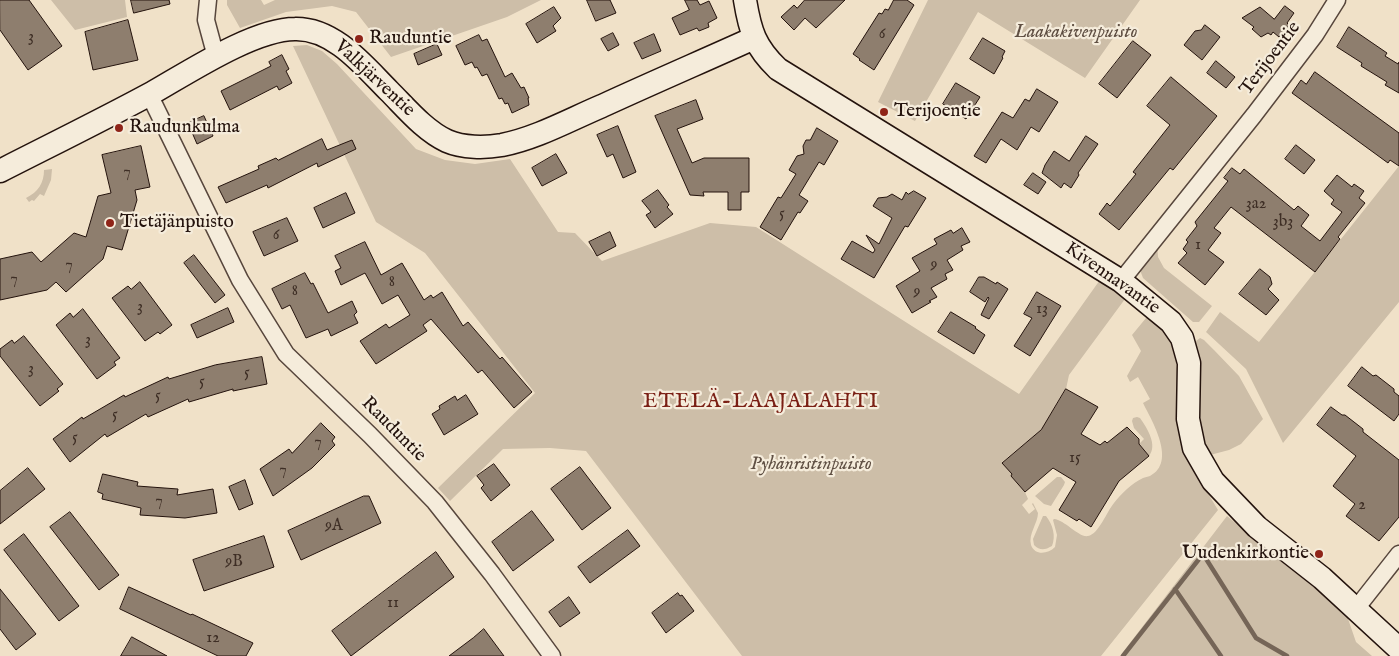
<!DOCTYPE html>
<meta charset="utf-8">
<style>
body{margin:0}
canvas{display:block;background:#f0e1c8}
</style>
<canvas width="1399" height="656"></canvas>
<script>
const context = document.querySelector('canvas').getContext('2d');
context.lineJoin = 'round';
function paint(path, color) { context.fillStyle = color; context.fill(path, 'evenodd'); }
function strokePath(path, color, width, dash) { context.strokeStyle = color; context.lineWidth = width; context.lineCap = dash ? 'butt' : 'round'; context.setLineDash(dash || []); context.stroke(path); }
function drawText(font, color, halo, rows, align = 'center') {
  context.font = font + ' "IM FELL English",serif'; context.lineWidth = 4.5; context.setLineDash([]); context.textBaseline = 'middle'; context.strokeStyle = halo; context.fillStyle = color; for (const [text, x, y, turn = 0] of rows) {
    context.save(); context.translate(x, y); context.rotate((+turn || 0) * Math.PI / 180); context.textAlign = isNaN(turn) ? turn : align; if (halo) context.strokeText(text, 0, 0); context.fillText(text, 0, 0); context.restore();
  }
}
paint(new Path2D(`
 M51,0H125L127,17L75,30Z
 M227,0H261L264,5L275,0H541L507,17L391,57L356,12L332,6L286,12L240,28L227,5Z
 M928,0H1140L1085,78L978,12L915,121L878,102Z
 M307,45L322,51L337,64L416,149L445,160L475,164L510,159L558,232L575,233L602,261L710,223L756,227L1019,394L1102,277L1125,299L1069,375L1066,389L1041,430L1002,462L1012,474L1011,476L1025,492L1028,499L1022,505L1029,514L1035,509L1032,504L1033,503L1038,513C1038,523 1028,534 1031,545C1035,556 1048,554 1055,547L1057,535L1053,520L1054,519C1065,520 1079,538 1088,536C1099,534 1107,511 1114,503C1121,494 1132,483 1143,478C1145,477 1148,477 1150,476C1177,462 1152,421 1143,403L1150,399L1138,377L1130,382L1127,376L1141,351L1132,335L1146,318L1150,315L1153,316L1174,344L1187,459L1218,510L1101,656H742L586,451L550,448L503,449L450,501L438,488L535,393L425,253L376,222L293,46Z
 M1399,166V302L1283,443L1246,369L1206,332L1220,312L1259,342Z
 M52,169L51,180L44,196L40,194L34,201L32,200L29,202L26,198C38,192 44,183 44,170Z
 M1157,242L1158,257L1164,268L1212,306L1199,322H1193L1143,278L1140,270Z
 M1200,338L1204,340L1214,350L1239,376L1263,419L1241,444L1229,450L1210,455L1199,425L1193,348L1196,341Z
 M1137,417L1140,418C1147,428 1158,445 1149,456L1139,444L1144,439L1134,428L1132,421L1133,418Z
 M1057,477H1061L1065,482L1064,485L1051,506L1044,504L1035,496Z
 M1043,516H1046C1053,525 1056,536 1052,546C1045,550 1040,551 1034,545L1033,539Z
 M1227,516L1346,613L1356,642L1372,656H1120Z`), '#cdbea8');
strokePath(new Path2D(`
 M1175,589L1221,656
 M1123,656L1203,554L1256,638L1287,656`), '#756557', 4.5);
const building = new Path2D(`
 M0,0H29L62,46L28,70L0,30Z
 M131,0H169L170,4L134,13Z
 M587,0H610L616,13L596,21Z
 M685,0H697L700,5L709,1L717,18L708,23L709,27L699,31L697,28L680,35L672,18L689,10Z
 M805,0H845L816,28L805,18L794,30L781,17L794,5L797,8Z
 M894,0H907L914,5L874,70L859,60L860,59L853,54L879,13L882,14L885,9L888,10Z
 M1285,6L1294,13L1287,23L1289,25L1279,37L1273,32L1271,35L1268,33L1261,37L1252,29L1254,27L1242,18L1260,7L1274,19Z
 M554,7L561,18L553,26L556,31L537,43L526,24Z
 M128,20L138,60L93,70L85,32Z
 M1205,25L1220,37L1202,60L1184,45L1195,31L1201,30Z
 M1349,27L1387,53L1385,56L1398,64L1399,62V93L1385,85L1387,82L1361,66L1362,63L1337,47Z
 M613,33L619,45L608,51L601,39Z
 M654,34L661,51L642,59L634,43Z
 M479,35L482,41L487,39L505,77L512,73L521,88L524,87L529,98H528L529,105L512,113L508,103L505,104L502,98L499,99L487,74L482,76L477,67L475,68L472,62L465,65L456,46Z
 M983,38L1005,51L1002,57L1003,58L994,74L970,59Z
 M1133,41L1151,55L1117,98L1099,84Z
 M437,44L442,55L418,65L414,54Z
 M282,55L289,69L286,71L292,83L279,90L277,86L230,110L221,91L271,66L269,62Z
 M1216,61L1235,77L1226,88L1207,73Z
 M1315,72L1399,133V166L1390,160L1388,163L1292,93L1301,80L1306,84Z
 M1171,77L1217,116L1173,170L1170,168L1119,230L1099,214L1107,203L1110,206L1136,174L1133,172L1170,125L1147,106Z
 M956,83L980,97L966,119L943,104Z
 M1037,89L1058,102L1039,132L1031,127L1017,150L1001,139L986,163L974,156L1002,112L1013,118L1025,99L1029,101Z
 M696,100L703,119L677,129L692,163L704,158H749V192H741V210H728V192H703L704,196L690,195L655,116Z
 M204,116L213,136L197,144L188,123Z
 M618,126L636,172L623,178L613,154L607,157L597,135Z
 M817,128L838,141L824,165L819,162L799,195L808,201L800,213L798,212L781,240L760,227L778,197L781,198L796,174L789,170L797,156L804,154L803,146L806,140H810Z
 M1086,136L1098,144L1078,173L1079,175L1071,188L1064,183L1061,188L1042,173L1045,165L1054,151L1069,161Z
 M322,139L327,150L352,140L356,149L318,167L317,163L268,188L267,185L226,203L218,187L259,169L258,166L276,158L278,160Z
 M1296,145L1315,160L1304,174L1285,159Z
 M141,146L150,187L135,190L137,200L122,250L107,246L103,259L66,292L56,282L47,290L0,300V259L32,252L41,262L74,233L86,237L98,196L111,193L102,155Z
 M556,154L567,173L542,186L532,168Z
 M1232,168L1240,174L1244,169L1294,210L1298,206L1309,215L1301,226L1320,241L1342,212L1331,204L1334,200L1324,191L1337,175L1352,187L1354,184L1364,191L1359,198L1365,203L1338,237L1340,239L1315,272L1231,207L1214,228L1221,233L1208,250L1224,262L1205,285L1178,263L1187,253L1183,249L1188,242L1186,240L1197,226L1195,222L1228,181L1224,178Z
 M1033,173L1046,182L1038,194L1024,185Z
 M658,190L669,205L667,207L673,214L655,228L646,215L651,212L642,201Z
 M914,191L926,198L908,227L905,226L874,278L841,259L852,241L873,253L875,250L866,235L879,244L892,218L873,206L878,198L887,197L892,194L902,200L906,192L908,194Z
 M346,193L355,213L323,228L314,208Z
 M287,218L298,241L264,256L253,232Z
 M962,228L970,242L961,246L963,250L947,260L953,270L945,274L947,279L931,288L937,297L929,301L931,302L912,313L896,286L920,271L912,258L937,244L934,239L951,230L953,233Z
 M610,232L616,246L597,256L589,242Z
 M365,242L381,275L402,263L424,300L431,295L433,298L442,292L463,326L468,322L500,359L502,357L532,392L514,408L482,370L478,373L431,319L423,325L427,331L376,364L360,341L386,324L389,328L410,315L398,295L382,304L365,273L341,285L335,271L341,268L335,256Z
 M194,255L225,295L215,303L184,263Z
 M1260,269L1270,277L1272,284L1268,289L1279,300L1266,315L1239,294Z
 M305,273L311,284L313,283L328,313L352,301L357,312L354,315L358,323L331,336L328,329L306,338L290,305L282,309L272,289Z
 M979,277H984L996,284L997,282L1008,289L989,319L981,315L989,298L988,297L985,302L970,292Z
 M140,282L172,325L160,334L158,332L145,341L112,298L128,286L131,289Z
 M1037,292L1061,306L1030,356L1014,346L1032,318L1024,314Z
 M228,308L234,322L197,338L191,325Z
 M83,309L120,358L114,362L116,365L97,379L56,325L70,313L73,317Z
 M951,312L976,327L975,328L985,335L974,354L938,332Z
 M24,336L63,384L57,389L59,391L40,406L0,356V349L12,340L14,343Z
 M262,357L267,384L233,391V389L189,402L188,399L148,417L146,414L107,437L105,434L70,462L53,439L82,417L83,419L124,395L125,397L168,377L169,379L215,365Z
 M1362,367L1373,376L1376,375L1394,389V392L1399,396V414L1394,421L1348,386Z
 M1066,389L1098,407L1081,434L1100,445L1105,441L1107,443L1127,427L1139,439V444L1149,456L1119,481L1091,527L1079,519L1077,521L1059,510L1076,482L1053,468L1025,492L1011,476L1012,474L1002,463L1041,430Z
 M466,395L478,414L444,435L432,414L440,409L439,406L455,396L457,400Z
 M1331,407L1342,415H1345L1363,429V432L1399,460V517L1379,541L1346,516L1355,504L1333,486L1356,456L1317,425Z
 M321,423L335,437L332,441L335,445L312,468L273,496L260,469L289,449L292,453Z
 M494,464L510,485L491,501L481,488L484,485L477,476Z
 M580,467L611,508L582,530L551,489Z
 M28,468L45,489L0,524V491Z
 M103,474L138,482L137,486L178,489L177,495L213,489L217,513L185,518L140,515L141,508L102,499L103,494L98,492Z
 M245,480L253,504L239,510L229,487Z
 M364,496H369L381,523L301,560L288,531Z
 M532,511L554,540L513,571L492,542Z
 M70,512L119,575L99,590L50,527Z
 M628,530L640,546L590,583L578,567Z
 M24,534L79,606L59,621L4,550Z
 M264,536L274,567L204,591L193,560Z
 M436,552L454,577L351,656L332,631Z
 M129,587L191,615L192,614L253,643L246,656H218L120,609Z
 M0,589L36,634L16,650L0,629Z
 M678,593L680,596L682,595L694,611L666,633L652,613Z
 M569,597L580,613L560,627L549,612Z
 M484,629L504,656H449L473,638Z
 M132,637L167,656H121Z`);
paint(building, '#8e7e6e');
strokePath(building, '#24130d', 1);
const street = new Path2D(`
 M208,0L206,20L216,57
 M149,94L240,280L286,354L370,435L435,502L492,574L552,656
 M1121,281L1254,115L1315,35L1337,0
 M1355,610L1399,554`);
const secondary = new Path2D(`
 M745,0C750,31 755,47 778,69L1121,281L1171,322L1182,338L1189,363L1188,419L1194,448L1213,481L1257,527L1322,578L1399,649
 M0,171C51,145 102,120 152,93C189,72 254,29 295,29C334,28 364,66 389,91C406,108 425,131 447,141C463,148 485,148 502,145C537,138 569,120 602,106C652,83 703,61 754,38`);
strokePath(street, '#57463c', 19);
strokePath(secondary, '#24130d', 25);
strokePath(street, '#f5ecdb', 16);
strokePath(secondary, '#f5ecdb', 22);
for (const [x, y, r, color] of [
 [359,39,5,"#8f2418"],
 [884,112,5,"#8f2418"],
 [119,128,5,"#8f2418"],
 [110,223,5,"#8f2418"],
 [1319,554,5,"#8f2418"]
]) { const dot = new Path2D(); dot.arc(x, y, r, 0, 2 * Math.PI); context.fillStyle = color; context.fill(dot); strokePath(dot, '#f5ecdb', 2); }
drawText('16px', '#3e2e25', null, [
 ["6",882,35],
 ["3",31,38],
 ["7",127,173],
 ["3a2",1256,205],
 ["5",782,215],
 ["3b3",1283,223],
 ["6",276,236],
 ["1",1198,246],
 ["7",69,266],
 ["9",934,266],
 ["7",14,280],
 ["8",392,283],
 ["8",295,292],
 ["9",917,293],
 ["3",140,308],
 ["13",1042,310],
 ["3",88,341],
 ["3",31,370],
 ["5",247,374],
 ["5",202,383],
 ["5",158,397],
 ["5",115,416],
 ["5",75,439],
 ["7",318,443],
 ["15",1075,459],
 ["7",283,471],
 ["7",159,502],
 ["2",1362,506],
 ["9A",334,527],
 ["9B",234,563],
 ["11",393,604],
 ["12",213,639]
]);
drawText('italic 19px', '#5f4f43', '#f5ecdb', [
 ["Laakakivenpuisto",1076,33],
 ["Pyhänristinpuisto",811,465]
]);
drawText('19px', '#24130d', '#f5ecdb', [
 ["Rauduntie",369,39],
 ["Terijoentie",894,112],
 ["Raudunkulma",129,128],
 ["Tietäjänpuisto",120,223],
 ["Uudenkirkontie",1309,554,"right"]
], 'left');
drawText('19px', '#24130d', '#f5ecdb', [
 ["Terijoentie",1271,59,-53],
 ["Valkjärventie",374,79,43],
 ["Kivennavantie",1112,279,35],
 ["Rauduntie",393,430,45]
]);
context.letterSpacing = '1px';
drawText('21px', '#7a1f14', '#f5ecdb', [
 ["ETELÄ-LAAJALAHTI",761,403]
]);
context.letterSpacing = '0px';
</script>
